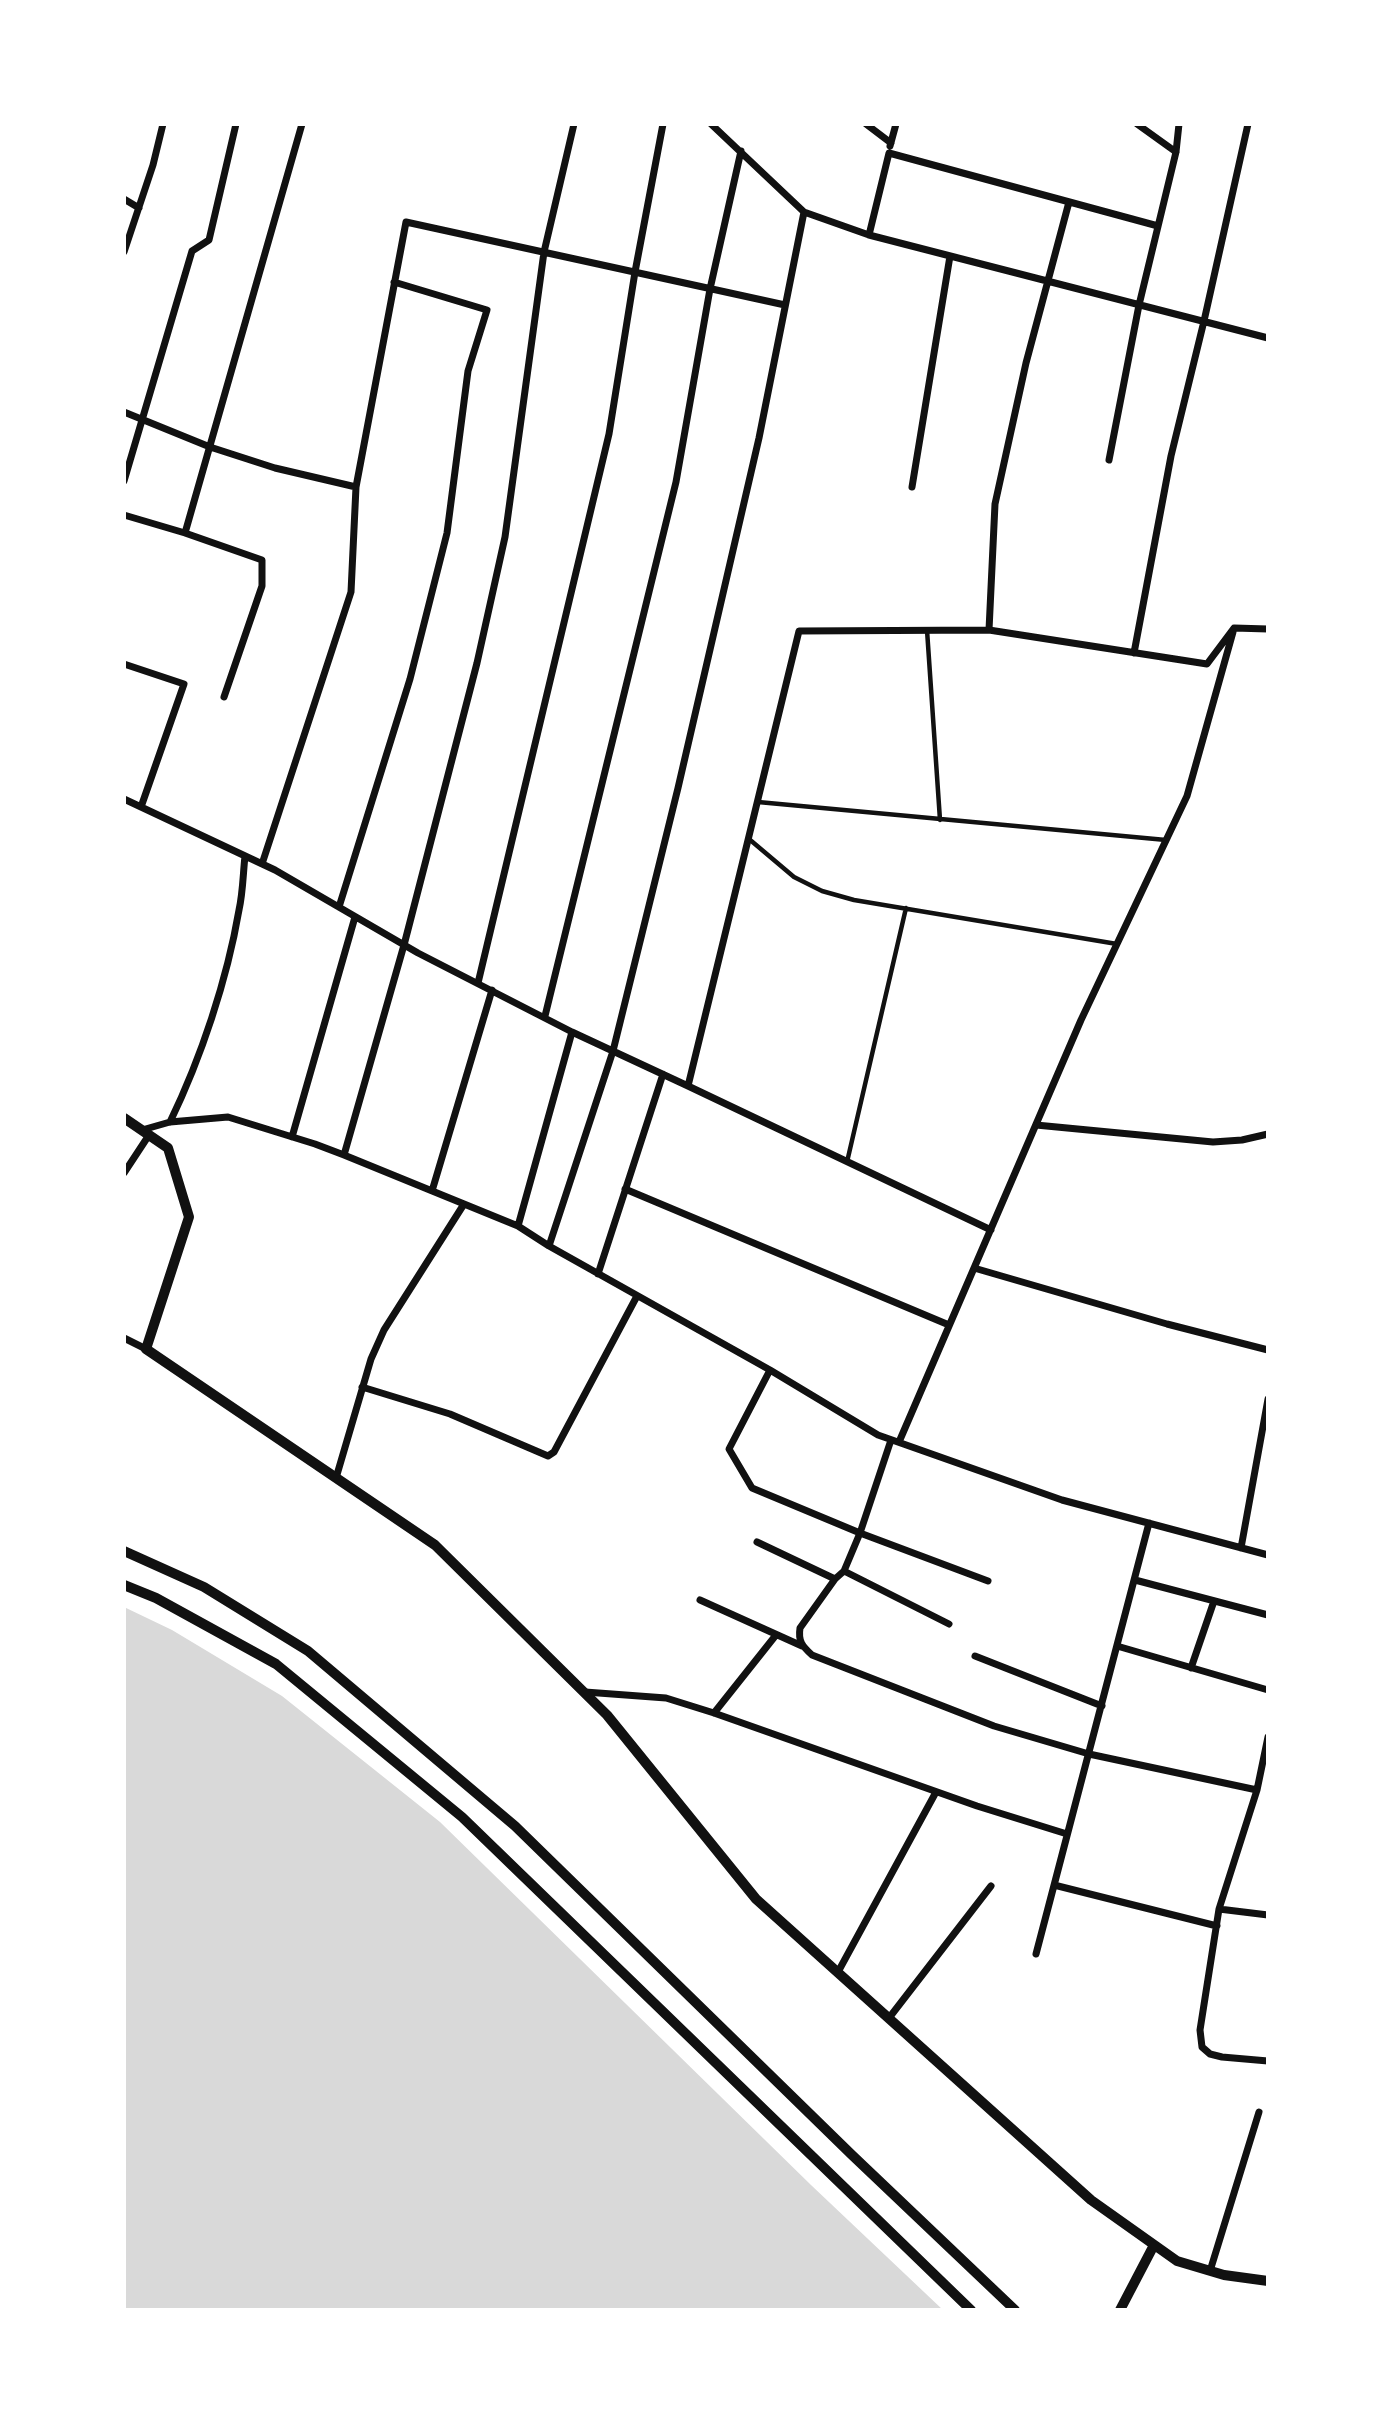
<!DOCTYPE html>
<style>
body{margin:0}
#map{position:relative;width:1392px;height:2434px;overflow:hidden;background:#fff;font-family:Lora,serif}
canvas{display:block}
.frame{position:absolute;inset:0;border:126px solid #fff;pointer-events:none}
</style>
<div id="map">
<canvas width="1392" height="2434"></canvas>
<div class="frame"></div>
</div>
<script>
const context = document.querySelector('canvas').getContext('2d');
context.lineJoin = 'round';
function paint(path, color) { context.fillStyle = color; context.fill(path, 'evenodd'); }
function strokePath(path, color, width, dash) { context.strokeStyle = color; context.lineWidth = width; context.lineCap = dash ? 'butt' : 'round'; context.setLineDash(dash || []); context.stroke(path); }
paint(new Path2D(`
 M124,1607L172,1630L282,1696L440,1822L811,2185L943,2310H124Z`), '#d9d9d9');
strokePath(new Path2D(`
 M927,630L940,820
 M758,802L1166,840
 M749,839L794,877L822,891L854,900L1117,944
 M847,1162L906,908`), '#111', 4.5);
strokePath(new Path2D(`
 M711,124L804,212
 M866,124L891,143
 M1137,124L1176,152
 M890,146L896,124
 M124,199L139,208
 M869,235L889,153L1158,226
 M124,252L153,165L163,124
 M124,412L210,447L275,468L356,487
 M1109,460L1139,305L1176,152L1179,124
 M124,481L192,251L209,240L236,124
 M912,487L950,256
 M124,515L185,533L302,124
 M185,533L262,560V586L224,697
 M989,630L995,504L1026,363L1069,202
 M1134,653L1171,456L1204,321L1248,124
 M124,664L184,684L141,807
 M124,799L275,870L418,953L572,1032L688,1086L799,631L989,630L1207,664L1234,628L1268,629
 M262,864L351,592L356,487L406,222L785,305
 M339,907L410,679L447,533L468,371L487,310L394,282
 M478,983L609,434L635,272L663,124
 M545,1016L676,482L710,289L741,151
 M688,1086L991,1230
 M170,1122C201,1058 227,980 239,910C243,892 243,874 245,856
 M1036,1125L1213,1142L1242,1140L1268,1134
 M142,1130L170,1122L228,1117L315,1144L344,1155L518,1226L549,1246L770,1370L878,1435L1062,1500L1268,1555
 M292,1137L355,917
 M344,1155L404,945L477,663L505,537L544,252L574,124
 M124,1173L149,1135
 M625,1189L949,1325
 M432,1191L492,990
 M518,1226L572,1032
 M549,1246L613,1051L678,788L759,438L804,212L869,235L1268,338
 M974,1268L1167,1324L1268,1350
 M598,1274L663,1074
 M124,1338L146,1349
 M770,1370L729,1449L752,1488L860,1533L988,1581
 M362,1387L450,1414L548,1456L554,1452L637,1296
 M891,1440L860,1533L844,1571L835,1579L800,1628C798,1641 802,1646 812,1655L994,1726L1089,1754L1257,1790
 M899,1442L1081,1020L1187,796L1233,632
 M336,1478L371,1359L384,1330L464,1204
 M757,1542L835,1579
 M1241,1548L1268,1399
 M844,1571L949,1624
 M1135,1580L1268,1615
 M700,1600L802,1646
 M1117,1646L1268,1690
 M975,1656L1102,1706
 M1191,1668L1214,1601
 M585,1692L666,1698L714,1713L977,1806L1067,1834
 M714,1713L776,1635
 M1054,1885L1217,1926
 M1219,1909L1257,1790L1268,1737
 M1268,1915L1219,1909L1200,2030L1202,2047L1210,2054L1222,2057L1268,2061
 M1036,1954L1149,1523
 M838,1972L936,1792
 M889,2018L991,1886
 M1210,2271L1259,2112`), '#111', 7);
strokePath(new Path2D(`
 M124,1118L168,1148L189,1217L146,1349L435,1545L607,1715L756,1899L1091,2200L1177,2261L1224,2275L1268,2281
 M124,1551L204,1587L308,1651L515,1826L852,2155L1015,2310
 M124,1585L156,1598L276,1664L462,1817L971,2310
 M1120,2310L1154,2245`), '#111', 10);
</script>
